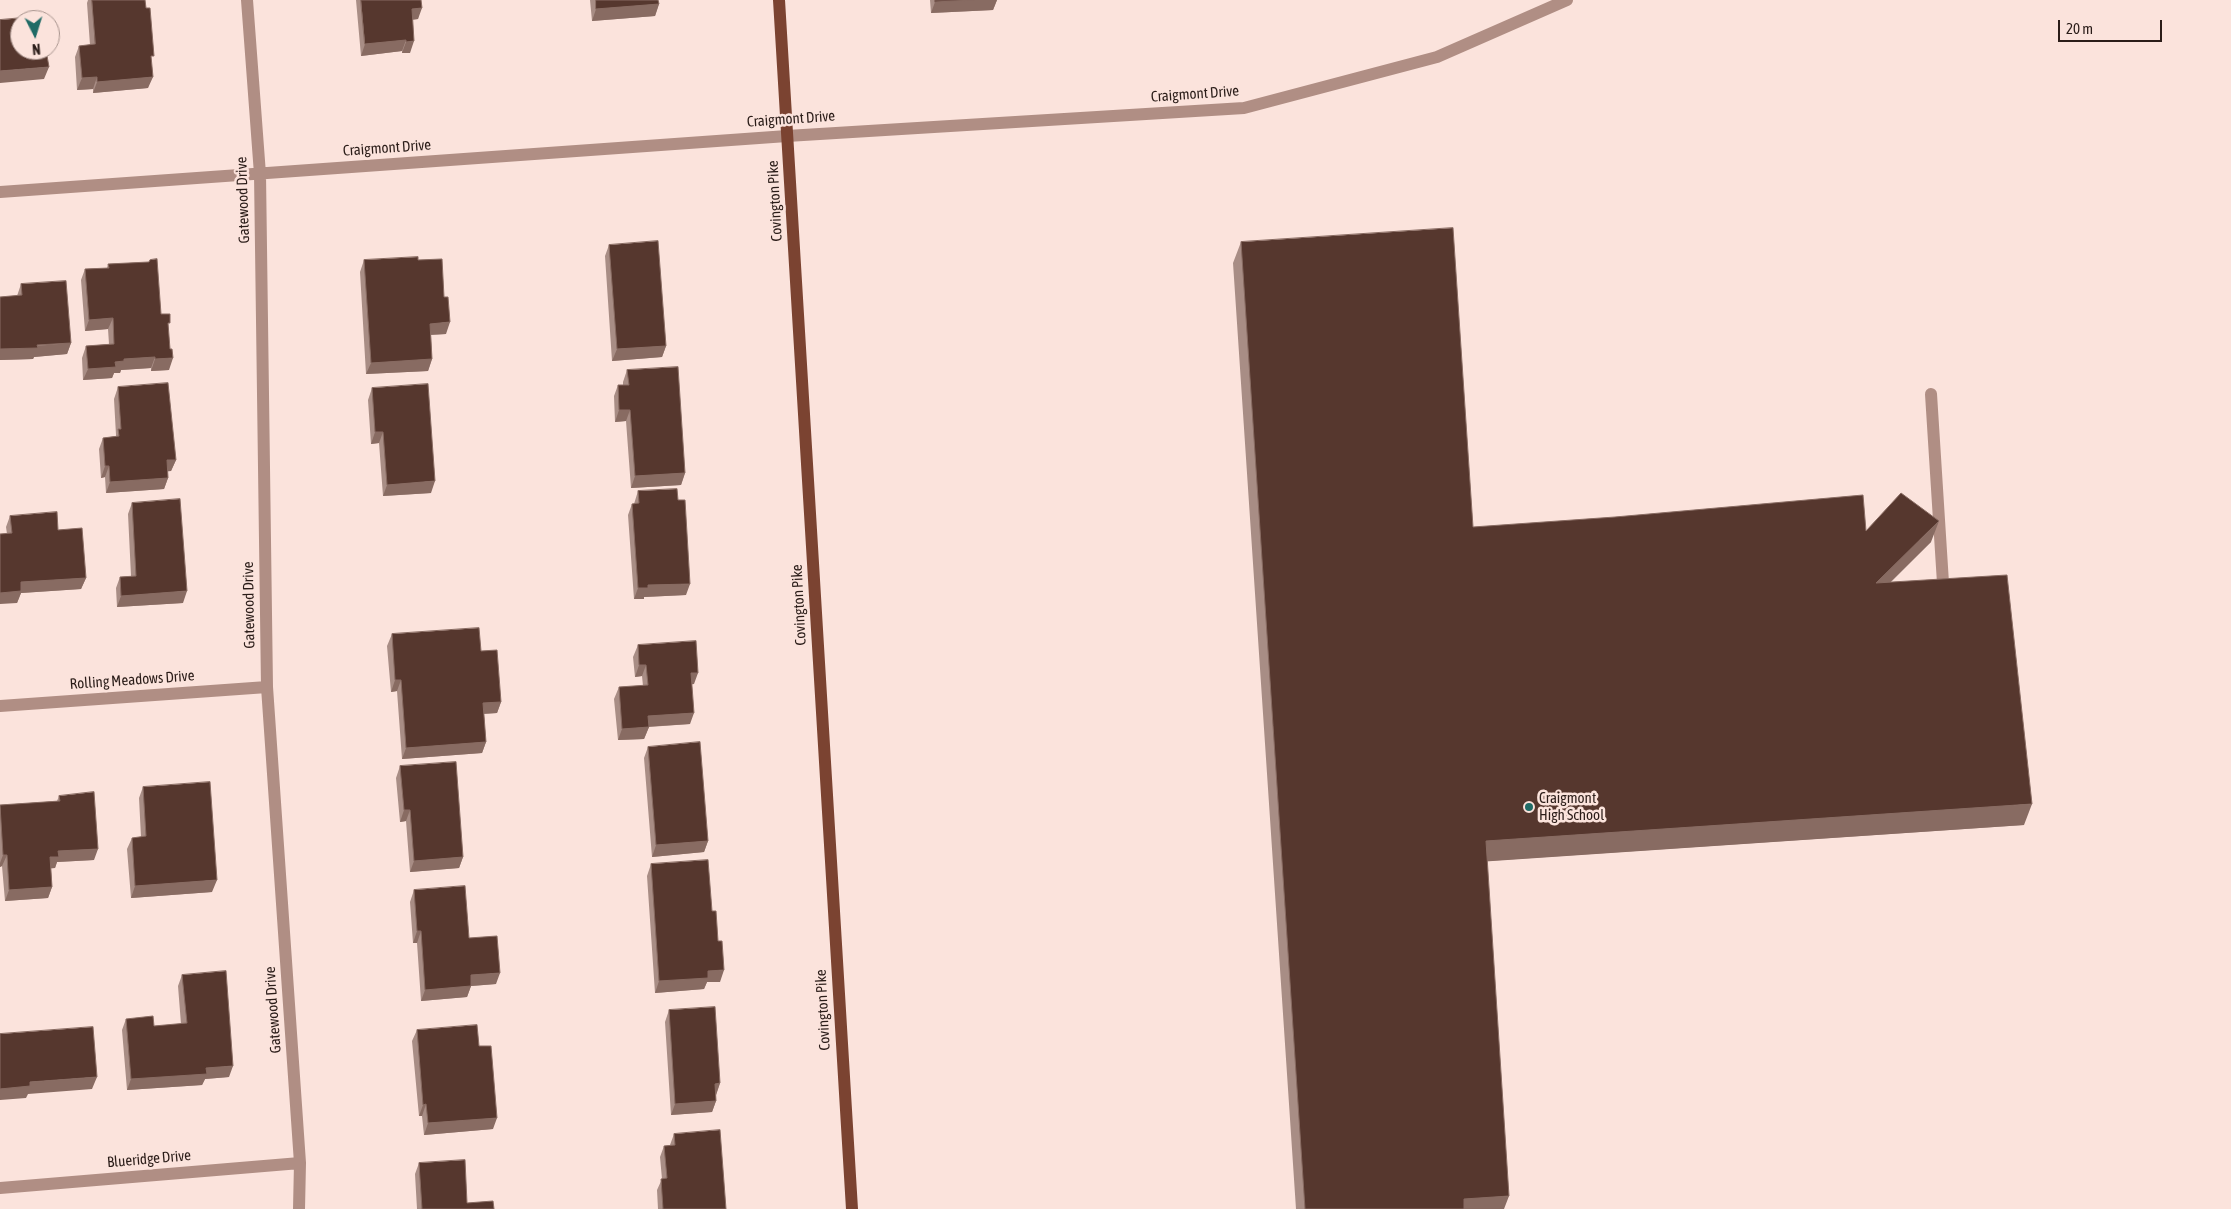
<!DOCTYPE html>
<style>
body{margin:0}
#map{position:relative;width:2231px;height:1209px;overflow:hidden;background:#fbe3dc;font-family:"Asap Condensed",sans-serif}
canvas{display:block}
.north{position:absolute;left:10px;top:10px;width:50px;height:50px;box-sizing:border-box;background:#fbe3dc;border:1px solid #a8948e;border-radius:50%;rotate:175deg;font-size:14px;font-weight:700;line-height:20px;text-align:center;color:#2b1d19}
.north::after{content:'';display:block;margin:auto;width:18px;height:22px;background:#206b66;clip-path:polygon(50% 0,100% 100%,50% 72%,0 100%)}
.scale{position:absolute;left:2058px;top:20px;width:104px;height:22px;box-sizing:border-box;border:2px solid #2b1d19;border-top:0;padding-left:6px;font-size:15px;line-height:18px;white-space:nowrap;color:#2b1d19;-webkit-text-stroke:4px #fbe3dc;paint-order:stroke}
</style>
<div id="map">
<canvas width="2231" height="1209"></canvas>
<div class="north">N</div>
<div class="scale">20 m</div>
</div>
<script>
const context = document.querySelector('canvas').getContext('2d');
context.lineJoin = 'round';
function strokePath(path, color, width, dash) { context.strokeStyle = color; context.lineWidth = width; context.lineCap = dash ? 'butt' : 'round'; context.setLineDash(dash || []); context.stroke(path); }
function paint(path, color) { context.fillStyle = color; context.fill(path, 'evenodd'); }
function drawText(font, color, halo, rows, align = 'center') {
  context.font = font + ' "Asap Condensed",sans-serif'; context.lineWidth = 5; context.setLineDash([]); context.textBaseline = 'middle'; context.strokeStyle = halo; context.fillStyle = color; for (const [text, x, y, turn = 0] of rows) {
    context.save(); context.translate(x, y); context.rotate((+turn || 0) * Math.PI / 180); context.textAlign = isNaN(turn) ? turn : align; if (halo) context.strokeText(text, 0, 0); context.fillText(text, 0, 0); context.restore();
  }
}
strokePath(new Path2D(`
 M1931,394L1943,583`), '#b08e84', 12);
strokePath(new Path2D(`
 M247,0L260,174L267,687L300,1163L299,1209
 M0,192L787,136L1244,108L1437,57L1567,0
 M0,706L267,687
 M0,1188L300,1163`), '#b08e84', 12);
strokePath(new Path2D(`
 M779,0L852,1209`), '#7b4331', 12);
paint(new Path2D(`
 M88,0H145L151,62L148,88L93,93V89L77,90L75,57L79,46L90,45L87,3Z
 M356,0H421L418,19L412,20L410,53H402V51L361,56Z
 M590,0H658L659,4L655,16L592,21Z
 M930,0H997L993,10L931,13Z
 M1241,242L1473,527L1866,531L1931,542L1891,582L2024,825L1487,861L1504,1209H1296L1233,263Z
 M609,245L666,346L662,357L612,361L605,256Z
 M150,260L161,314L168,328L169,370L151,371V368L121,370L120,373H114L112,378L83,380L82,358L86,346L109,344L108,329L85,331L81,280L85,269L107,268L108,264L149,262Z
 M364,260H418L446,334L431,335L432,359L428,371L366,374L360,272Z
 M21,284L71,343L67,354L34,357L33,359L0,360V297L17,296Z
 M627,370L685,473L681,485L631,488L626,421L615,422L614,396L618,385H623V382Z
 M118,387L176,460L171,471H167L168,478L164,489L106,493L105,477L101,478L99,449L103,438L116,436V435L114,399Z
 M372,388L431,493L383,496L379,443L371,444L368,400Z
 M638,491L686,595L644,597V599H634L628,515L632,504H634Z
 M132,503L183,603L117,607L116,588L120,577L131,576L128,514Z
 M10,516L58,530L86,578L81,589L21,593L17,603L6,527Z
 M392,634L481,651L501,702L497,713L484,714L486,742L482,753L402,759L397,691L391,692L387,646Z
 M638,645L694,684H692L690,724L649,727L644,739L618,740L614,699L619,687L643,686L642,676L635,677L633,657Z
 M648,747L708,841L704,852L652,857L644,758Z
 M400,766L463,857L459,868L410,872L406,821L400,822L396,778Z
 M143,787L212,892L131,898L127,849L132,838L141,837L139,798Z
 M59,796L94,860L57,862L55,868H51L52,887L48,898L5,901L2,866L0,867V805L57,801Z
 M651,864L712,911L720,982H707L704,989L655,993L647,876Z
 M414,890L469,938L496,984L471,986L467,997L421,1001L417,943H413L410,902Z
 M182,975L229,1077L205,1079L202,1085L127,1090L122,1030L126,1019L154,1026L181,1024L178,986Z
 M669,1010L720,1083L716,1095V1101L712,1112L671,1115L665,1022Z
 M417,1030L479,1046L493,1129L424,1135L422,1116H419L412,1041Z
 M674,1134L726,1209H658L657,1190L662,1179L660,1157L664,1146L670,1145Z
 M419,1163L467,1203L494,1209H417L415,1174Z`), '#a88d85');
paint(new Path2D(`
 M975,0H997L993,10L931,13L935,2Z
 M659,4L655,16L592,21L596,9Z
 M422,8L418,19L407,20L412,9Z
 M406,40L402,51L361,56L365,44Z
 M414,41L410,53H402L406,42Z
 M49,67L44,79L0,83V71Z
 M97,77L93,89L77,90L82,78Z
 M153,77L148,88L93,93L97,82Z
 M113,318L108,329L85,331L89,320Z
 M450,322L446,334L426,335L430,324Z
 M71,343L67,354L34,357L33,359L0,360V349Z
 M666,346L662,357L612,361L617,349Z
 M155,357L151,368L121,370L120,373H114L112,378L83,380L88,369L124,359Z
 M173,358L169,370L151,371L155,359Z
 M432,359L428,371L366,374L371,363Z
 M619,410H630L626,421L615,422Z
 M375,432H383L379,443L371,444Z
 M167,460H176L171,471L162,472Z
 M105,466H109L105,477L101,478Z
 M685,473L681,485L631,488L635,476Z
 M168,478L164,489L106,493L110,482Z
 M435,481L431,493L383,496L387,485Z
 M1939,521L1931,542L1868,604L1876,583Z
 M86,578L81,589L21,593L17,603L0,604V593L21,582Z
 M690,584L686,595L644,597V599H634L638,588L648,585Z
 M187,591L183,603L117,607L121,596Z
 M639,665H646L642,676L635,677Z
 M691,673H698L694,684L687,685Z
 M395,680H401L397,691L391,692Z
 M501,702L497,713L479,714L483,703Z
 M694,713L690,724L643,727L648,716Z
 M649,727L644,739L618,740L622,729Z
 M486,742L482,753L402,759L406,748Z
 M2032,804L2024,825L1478,862L1486,841Z
 M404,810H410L406,821L400,822Z
 M708,841L704,852L652,857L656,845Z
 M98,849L94,860L57,862L55,868L46,869L50,857L58,851Z
 M3,855H7L2,866L0,867V863Z
 M463,857L459,868L410,872L414,861Z
 M217,880L212,892L131,898L135,886Z
 M52,887L48,898L5,901L9,890Z
 M417,931H421L417,943H413Z
 M724,970L720,982H707L704,989L655,993L659,981L708,971Z
 M500,973L496,984L471,986L467,997L421,1001L425,990L471,975Z
 M233,1066L229,1077L205,1079L202,1085L127,1090L131,1079L206,1068Z
 M97,1077L92,1089L28,1094L26,1098L0,1100V1089L30,1082Z
 M720,1083L716,1095L715,1084Z
 M716,1101L712,1112L671,1115L675,1104Z
 M426,1104L422,1116H419L423,1105Z
 M497,1118L493,1129L424,1135L428,1123Z
 M1509,1196L1504,1209H1460L1464,1199Z`), '#886b62');
const building = new Path2D(`
 M92,0H145L146,8H150L154,56H151L153,77L97,82V77L82,78L79,46L95,44Z
 M361,0H421L422,8L412,9L414,41L406,42V40L365,44Z
 M596,0H658L659,4L596,9Z
 M935,0H975L935,2Z
 M45,16V20H20V50H46L49,67L0,71V20Z
 M1453,228L1473,527L1615,517L1863,495L1866,531L1901,493L1939,521L1876,583L2007,575L2032,804L1486,841L1509,1196L1464,1199V1209H1305L1241,242Z
 M658,241L666,346L617,349L609,245Z
 M418,257V260L442,259L444,297H448L450,322L430,324L432,359L371,363L364,260Z
 M157,259L161,314H170V323H168L170,349H172L173,358L155,359V357L124,359V361L115,362L116,367L88,369L86,346L114,344L113,318L89,320L85,269L109,268L108,264L149,262L150,260Z
 M66,281L71,343L37,345L38,348L0,349V297L22,295L21,284Z
 M678,367L685,473L635,476L630,410H619L618,385H629L627,370Z
 M168,383L176,460H167L168,478L110,482L109,466H105L103,438L119,436L118,429H121L118,387Z
 M428,384L435,481L387,485L383,432H375L372,388Z
 M677,489L678,500H685L690,584L648,585V588H638L632,504L639,503L638,491Z
 M180,499L187,591L121,596L120,577L136,576L132,503Z
 M57,512L58,530L82,528L86,578L21,582V591L0,593V534L12,533L10,516Z
 M479,628L481,651L497,650L501,702L483,703L486,742L406,748L401,680H395L392,634Z
 M696,641L698,673H691L694,713L648,716L649,727L622,729L619,687L648,685L646,665H639L638,645Z
 M700,742L708,841L656,845L648,747Z
 M456,762L463,857L414,861L410,810H404L400,766Z
 M210,782L217,880L135,886L132,838L146,836L143,787Z
 M94,792L98,849L58,851L59,857H50L52,887L9,890L7,855H3L0,805L60,801L59,796Z
 M708,860L712,911H716L718,941H722L724,970L708,971V978L659,981L651,864Z
 M465,886L469,938L497,936L500,973L471,975V986L425,990L421,931H417L414,890Z
 M226,971L233,1066L206,1068L207,1074L131,1079L126,1019L153,1016L154,1026L187,1023L182,975Z
 M715,1007L720,1083L715,1084L716,1101L675,1104L669,1010Z
 M477,1025L479,1046H491L497,1118L428,1123L426,1104L423,1105L417,1030Z
 M93,1027L97,1077L30,1082V1086L0,1089V1034Z
 M720,1130L726,1209H663L661,1179L667,1178L664,1146L675,1145L674,1134Z
 M465,1160L467,1203L493,1201L494,1209H422L419,1163Z`);
paint(building, '#56372e');
strokePath(building, '#886b62', 1);
for (const [x, y, r, color] of [
 [1529,807,5,"#206b66"]
]) { const dot = new Path2D(); dot.arc(x, y, r, 0, 2 * Math.PI); context.fillStyle = color; context.fill(dot); strokePath(dot, '#fbe3dc', 2); }
drawText('15px', '#2b1d19', '#fbe3dc', [
 ["Craigmont Drive",1195,94,-4],
 ["Craigmont Drive",791,119,-4],
 ["Craigmont Drive",387,148,-4],
 ["Gatewood Drive",243,200,-92],
 ["Covington Pike",775,201,-93],
 ["Gatewood Drive",249,605,-91],
 ["Covington Pike",799,605,-93],
 ["Rolling Meadows Drive",132,680,-4],
 ["Gatewood Drive",273,1010,-94],
 ["Covington Pike",823,1010,-93],
 ["Blueridge Drive",149,1159,-5]
]);
drawText('15px', '#2b1d19', '#fbe3dc', [
 ["Craigmont",1539,798],
 ["High School",1539,815]
], 'left');
</script>
